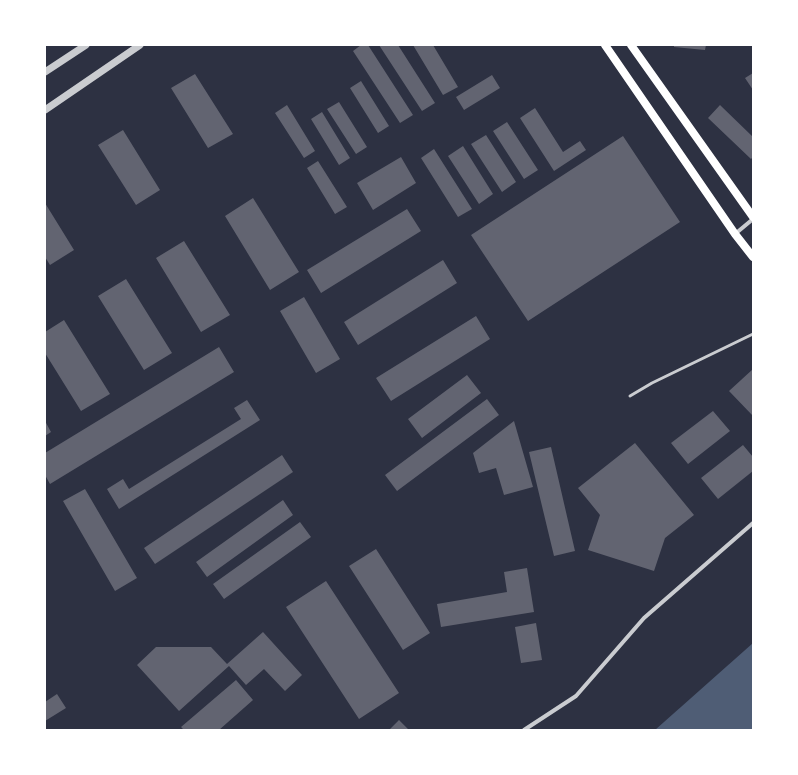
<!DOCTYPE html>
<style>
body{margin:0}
#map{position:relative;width:798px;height:775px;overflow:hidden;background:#2d3142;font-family:"Fira Sans Condensed",sans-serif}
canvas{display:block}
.frame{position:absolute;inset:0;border:46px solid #fff;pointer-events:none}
</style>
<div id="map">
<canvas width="798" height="775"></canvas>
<div class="frame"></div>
</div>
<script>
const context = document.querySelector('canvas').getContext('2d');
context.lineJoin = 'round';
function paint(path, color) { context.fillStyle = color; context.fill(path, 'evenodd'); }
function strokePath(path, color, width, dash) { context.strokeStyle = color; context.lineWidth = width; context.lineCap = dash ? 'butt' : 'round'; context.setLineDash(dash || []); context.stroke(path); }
paint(new Path2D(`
 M753,643V730H655Z`), '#4f5d75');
paint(new Path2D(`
 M361,45H368L413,115L400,123L353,51Z
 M379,45H398L435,103L422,111Z
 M413,45H433L458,87L443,95Z
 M674,45H706L705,50L674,47Z
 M753,73V90L745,78Z
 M195,74L233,134L208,148L171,88Z
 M492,75L500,88L464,110L456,97Z
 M361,81L389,126L378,133L350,88Z
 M339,102L367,147L356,154L327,109Z
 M287,105L315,151L304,158L275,113Z
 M720,105L753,137V157L751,159L708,118Z
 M535,108L563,152L580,141L586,150L554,171L520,118Z
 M322,112L350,158L339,165L311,119Z
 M507,122L538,170L524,179L493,131Z
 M123,130L160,190L136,205L98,145Z
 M486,135L516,182L502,192L471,144Z
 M623,136L680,222L528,321L471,235Z
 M463,146L493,194L479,204L448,156Z
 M434,149L472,209L458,217L421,158Z
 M401,157L416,183L373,210L357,183Z
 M318,161L347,207L335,214L307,168Z
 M253,198L299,272L270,290L225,216Z
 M45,203L74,250L50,265L45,257Z
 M407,209L421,231L321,293L307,270Z
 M184,241L230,315L201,332L156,258Z
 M443,260L457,283L358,345L344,322Z
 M126,279L172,353L144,370L98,296Z
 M304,297L340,359L316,373L280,311Z
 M476,316L490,339L391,401L376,378Z
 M64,320L110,394L81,411L45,353V332Z
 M219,347L234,372L50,484L45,475V453Z
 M753,369V416L729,391Z
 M467,375L481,393L422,438L408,419Z
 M487,399L499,415L397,491L385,475Z
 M247,400L260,420L119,509L107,489L123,479L129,489L241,419L234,408Z
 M713,411L730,431L688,464L671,443Z
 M45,421L51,432L45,436Z
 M514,421L533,487L504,495L496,468L479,473L473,453Z
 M635,443L694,515L665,538L654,571L588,550L600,515L578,488Z
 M743,445L753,457V471L718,499L701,478Z
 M551,447L575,551L554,556L529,452Z
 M282,455L293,472L155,564L144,548Z
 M85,489L137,578L115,591L63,501Z
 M283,500L293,515L207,577L196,562Z
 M300,522L311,537L224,599L213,584Z
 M376,549L430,633L403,650L349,566Z
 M527,568L534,612L441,627L437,604L507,592L504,572Z
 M326,581L399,693L359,719L286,607Z
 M536,623L542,660L521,663L515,627Z
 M263,632L302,675L285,691L264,669L246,685L229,666L179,711L137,665L156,647H211L227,664Z
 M236,680L253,700L219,730H184L181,727Z
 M57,694L66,708L45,721V702Z
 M399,720L409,730H389Z`), '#626471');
strokePath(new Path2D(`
 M630,396L652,383L753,334`), '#caccd0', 3);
strokePath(new Path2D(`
 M735,234L753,219
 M524,730L576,696L644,618L753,523`), '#caccd0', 4);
strokePath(new Path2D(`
 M45,72L86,45
 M45,110L140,45`), '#caccd0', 7);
strokePath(new Path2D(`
 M605,45L735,234L753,257
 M631,45L753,217`), '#fff', 8);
</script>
